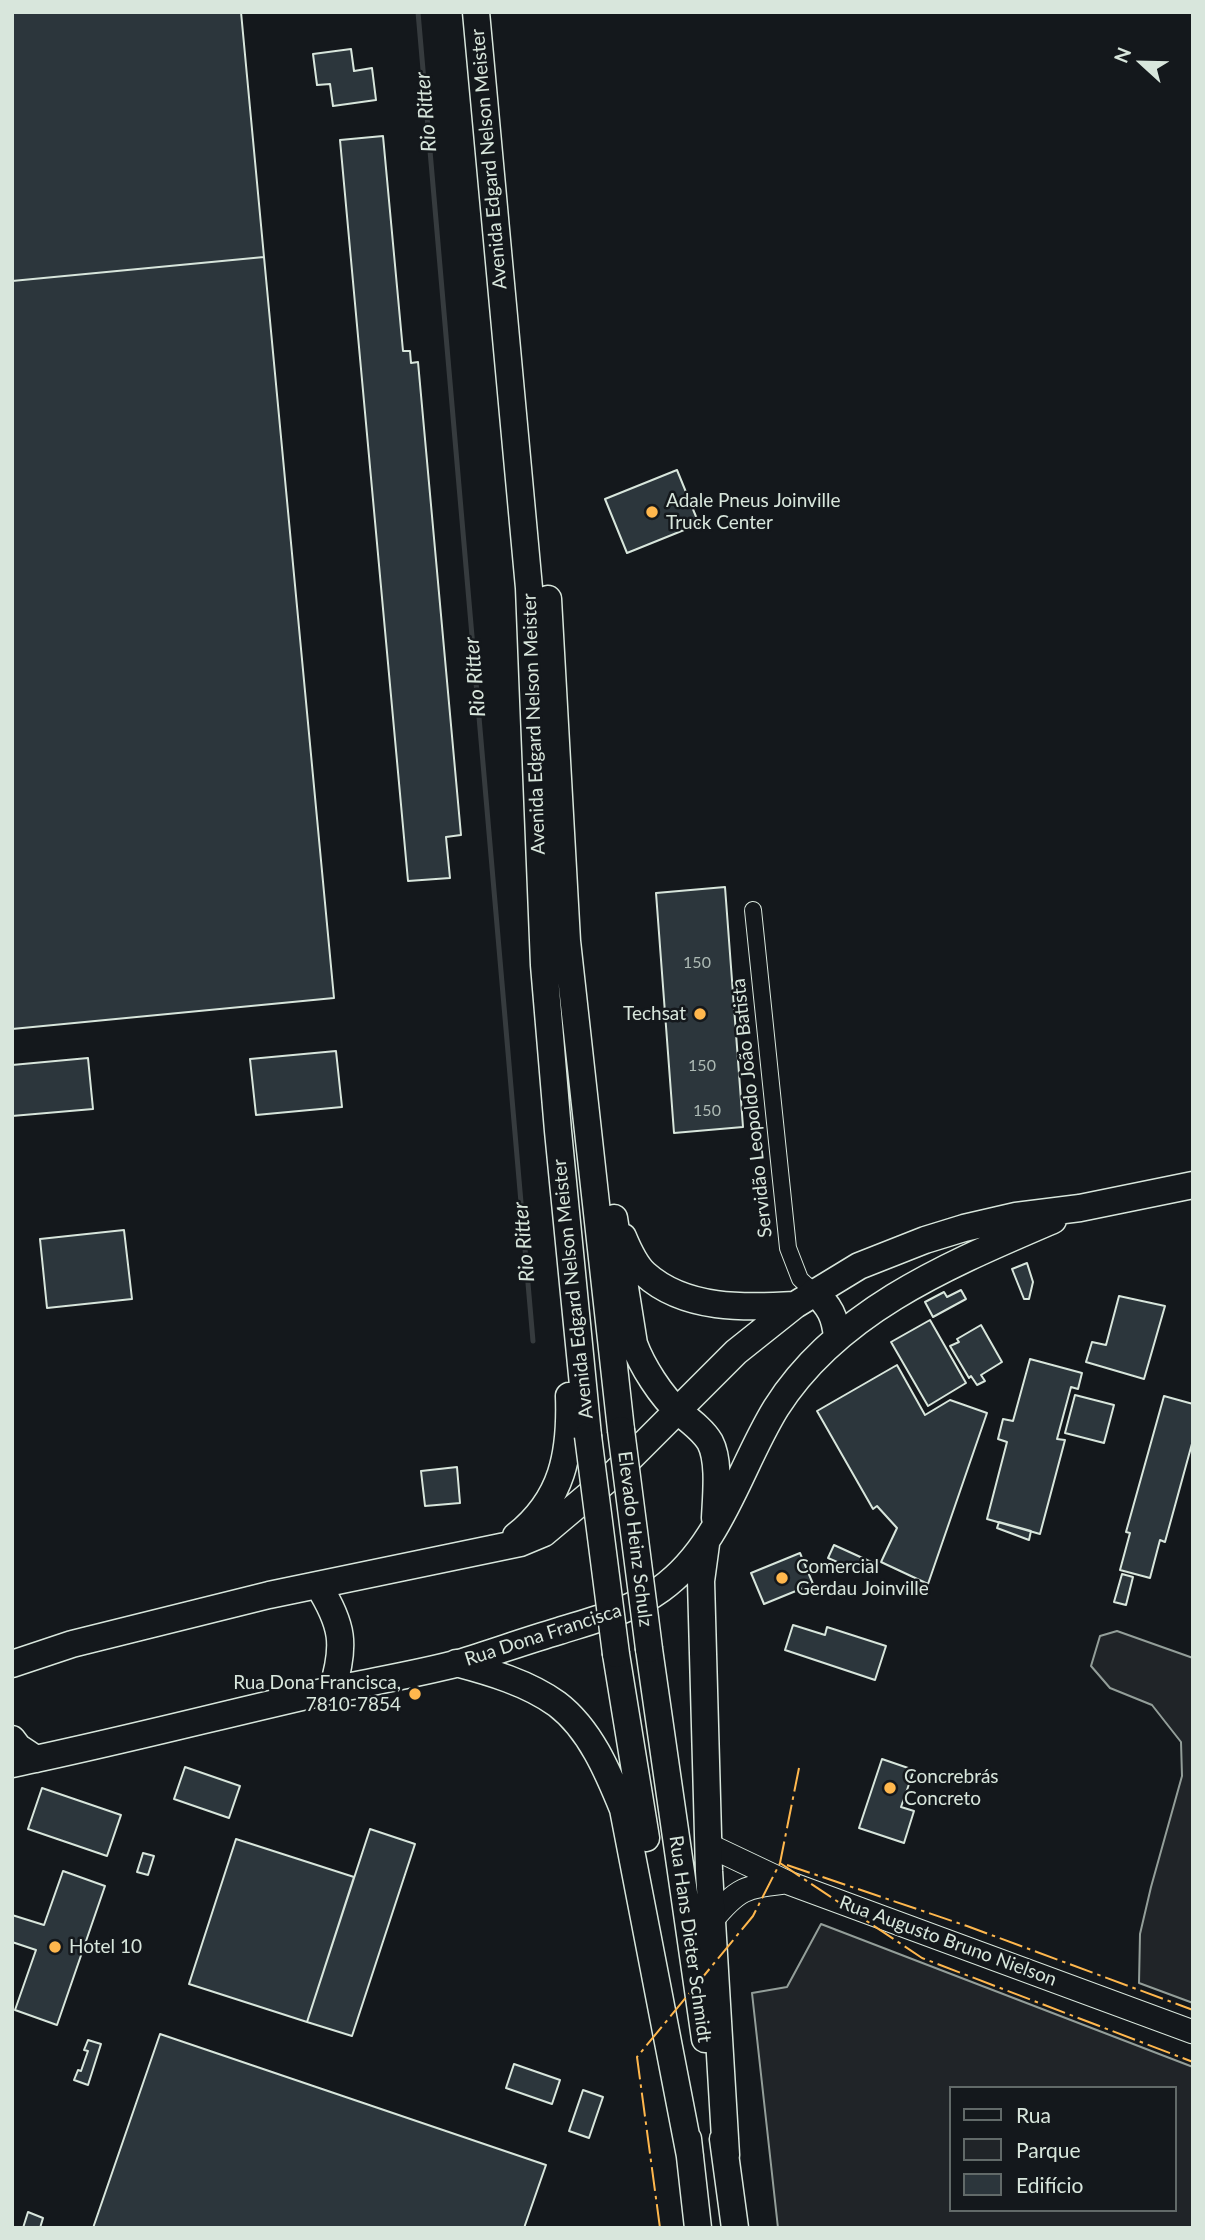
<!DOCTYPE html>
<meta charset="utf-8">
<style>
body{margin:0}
#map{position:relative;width:1205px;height:2240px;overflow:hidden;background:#14181c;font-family:Lato,sans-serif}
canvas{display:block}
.frame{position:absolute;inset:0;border:14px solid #d8e6dc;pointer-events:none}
.legend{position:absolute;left:949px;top:2086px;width:228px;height:126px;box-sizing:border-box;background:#14181c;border:2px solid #626a69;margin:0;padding:9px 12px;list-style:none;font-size:21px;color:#d8e6dc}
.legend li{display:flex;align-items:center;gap:14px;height:35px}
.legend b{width:35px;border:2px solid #626a69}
.north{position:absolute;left:1107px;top:28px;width:70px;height:70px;-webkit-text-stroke:5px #14181c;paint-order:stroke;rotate:292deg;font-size:19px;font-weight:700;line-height:28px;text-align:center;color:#d8e6dc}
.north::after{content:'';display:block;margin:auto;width:24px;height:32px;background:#d8e6dc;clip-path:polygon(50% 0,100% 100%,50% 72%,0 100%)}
</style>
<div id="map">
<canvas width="1205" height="2240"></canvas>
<div class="frame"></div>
<ul class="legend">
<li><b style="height:9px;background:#14181c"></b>Rua</li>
<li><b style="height:19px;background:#202428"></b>Parque</li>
<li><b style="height:19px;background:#2c363c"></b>Edifício</li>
</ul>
<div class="north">N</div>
</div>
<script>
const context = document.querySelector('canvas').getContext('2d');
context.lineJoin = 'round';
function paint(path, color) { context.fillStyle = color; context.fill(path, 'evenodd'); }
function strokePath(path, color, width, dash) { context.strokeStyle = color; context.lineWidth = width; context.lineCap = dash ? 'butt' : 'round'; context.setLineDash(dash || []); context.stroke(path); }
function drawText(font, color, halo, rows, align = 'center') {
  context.font = font + ' Lato,sans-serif'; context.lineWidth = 5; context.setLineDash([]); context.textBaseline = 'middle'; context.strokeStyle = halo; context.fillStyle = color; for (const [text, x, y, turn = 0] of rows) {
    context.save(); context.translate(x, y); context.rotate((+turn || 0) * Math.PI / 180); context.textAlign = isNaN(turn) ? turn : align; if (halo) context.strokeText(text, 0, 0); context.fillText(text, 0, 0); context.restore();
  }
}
const green = new Path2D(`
 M1117,1631L1193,1658V2003L1139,1983L1140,1934L1151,1887L1182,1776L1181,1742L1152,1705L1110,1688L1091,1666L1100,1636Z
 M821,1924L1193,2067V2228H778L752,1993L787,1987ZM951,2088H1175V2210H951Z`);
paint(green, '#202428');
strokePath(green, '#939e99', 2);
strokePath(new Path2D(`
 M418,12L533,1341`), '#363b3e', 5);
const building = new Path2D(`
 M12,12H241L264,257L12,281Z
 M351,49L354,71L372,68L376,100L333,106L330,84L317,85L313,54Z
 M383,136L403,351H410L411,363L418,362L461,835L446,837L450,878L408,881L340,140Z
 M264,257L334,998L12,1029V281Z
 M677,470L699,524L627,553L605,499Z
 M725,887L743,1127L674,1133L656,893Z
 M336,1051L342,1107L256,1115L250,1059Z
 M88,1058L93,1109L12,1116V1065Z
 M124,1230L132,1299L47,1308L40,1239Z
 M1027,1263L1033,1282L1029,1299H1024L1012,1269Z
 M961,1290L966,1299L933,1317L925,1302L944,1292L947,1297Z
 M1119,1296L1165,1306L1144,1379L1086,1362L1092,1342L1106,1345Z
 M930,1320L966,1383L928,1406L891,1342Z
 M981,1325L1002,1362L981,1375L985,1381L977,1385L971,1376L969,1378L950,1346L959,1342L957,1339Z
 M1030,1359L1082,1373L1078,1389L1071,1387L1057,1439L1065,1440L1040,1534L987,1519L1007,1442L998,1439L1003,1419L1013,1421Z
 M897,1365L925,1415L950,1400L987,1413L928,1584L881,1562L897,1528L877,1506L873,1509L817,1411Z
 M1075,1395L1114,1405L1104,1443L1065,1433Z
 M1164,1396L1193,1404V1440L1165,1542L1160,1540L1150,1578L1120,1570L1130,1533L1126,1532Z
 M457,1467L460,1503L425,1506L421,1471Z
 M999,1522L1031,1531L1029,1540L997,1528Z
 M834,1545L878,1565L860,1572L828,1558Z
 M800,1553L813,1584L764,1604L751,1573Z
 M1122,1574L1133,1577L1126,1605L1114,1602Z
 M793,1625L825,1635L827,1627L886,1646L875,1680L785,1650Z
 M882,1759L914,1770L901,1807L914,1811L904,1843L859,1828Z
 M185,1767L240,1786L229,1818L174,1799Z
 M42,1788L121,1815L107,1856L28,1829Z
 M370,1829L415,1844L352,2036L307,2022Z
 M236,1839L354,1877L307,2022L189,1984Z
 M143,1853L154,1856L148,1875L137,1872Z
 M63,1871L105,1886L57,2025L15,2010L36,1950L12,1942V1915L44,1925Z
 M160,2034L546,2165L524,2228H93Z
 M88,2040L101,2044L88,2085L74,2080L78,2070L81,2071L88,2051L84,2050Z
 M514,2064L560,2080L552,2104L506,2088Z
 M583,2090L603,2097L589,2138L569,2131Z
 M28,2212L43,2218L40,2228H23Z`);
paint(building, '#2c363c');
strokePath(building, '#d8e6dc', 2);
const street = new Path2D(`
 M753,910L788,1248L800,1279L814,1292`);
const secondary = new Path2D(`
 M708,1845L786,1882L1193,2032
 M712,1920C739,1887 746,1887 786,1882`);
const primary = new Path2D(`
 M476,12L529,588L544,965L558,1131L588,1436
 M548,599L567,941L621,1430
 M614,1218L634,1344C642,1366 661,1396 679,1412C689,1420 703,1430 710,1442C720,1461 716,1496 715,1518
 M623,1237C628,1249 635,1265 645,1274C685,1310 745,1308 795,1305
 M814,1292C830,1306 835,1317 837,1337
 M516,1536C563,1499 571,1453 569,1396
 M706,1544L701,1581L709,1871L726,2155
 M318,1585C343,1625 346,1645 332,1690
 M649,1649L705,2039
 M616,1654L646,1838
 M456,1663C490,1672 528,1683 557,1704C590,1729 608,1772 623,1809L690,2156
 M12,1664L72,1644L269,1595L520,1543L544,1533L614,1474L736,1352L795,1305L859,1266L925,1240L964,1228L1016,1216L1080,1208L1193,1185
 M12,1739L18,1747L36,1759
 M12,1764C119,1742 225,1714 332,1690C374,1681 417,1674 459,1663C492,1653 525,1641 559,1631C594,1620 631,1611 661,1589C721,1546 739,1468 776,1408C838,1310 951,1264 1053,1220
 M688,2139L698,2228
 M723,2139L735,2228`);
strokePath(street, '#d8e6dc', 18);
strokePath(secondary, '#d8e6dc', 25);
strokePath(primary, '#d8e6dc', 29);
strokePath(street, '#14181c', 16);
strokePath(secondary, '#14181c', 23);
strokePath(primary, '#14181c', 26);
const primaryBridge = new Path2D(`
 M621,1430L649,1649
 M588,1436L616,1654`);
strokePath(primaryBridge, '#d8e6dc', 29, []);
strokePath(primaryBridge, '#14181c', 26);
strokePath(new Path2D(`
 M780,1863L922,1958L1193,2062
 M787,1865L967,1926L1193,2010
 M660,2228L637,2057L753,1916L780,1863L799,1768`), '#ffb74d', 2, [24, 5, 3.5, 5]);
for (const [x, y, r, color] of [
 [652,512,7,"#ffb74d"],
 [700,1014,7,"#ffb74d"],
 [782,1578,7,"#ffb74d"],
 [415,1694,7,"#ffb74d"],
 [890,1788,7,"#ffb74d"],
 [55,1947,7,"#ffb74d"]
]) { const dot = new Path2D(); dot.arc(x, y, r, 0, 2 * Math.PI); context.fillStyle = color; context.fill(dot); strokePath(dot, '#14181c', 2.5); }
drawText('16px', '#adbab4', null, [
 ["150",697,963],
 ["150",702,1066],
 ["150",707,1111]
]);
drawText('19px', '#d8e6dc', '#14181c', [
 ["Avenida Edgard Nelson Meister",489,159,-95],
 ["Avenida Edgard Nelson Meister",534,724,-92],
 ["Servidão Leopoldo João Batista",752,1108,-96],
 ["Avenida Edgard Nelson Meister",573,1289,-96],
 ["Elevado Heinz Schulz",635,1539,83],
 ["Rua Dona Francisca",543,1635,-18],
 ["Rua Hans Dieter Schmidt",690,1939,82],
 ["Rua Augusto Bruno Nielson",948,1941,20]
]);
drawText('19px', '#d8e6dc', '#14181c', [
 ["Adale Pneus Joinville",666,501],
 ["Truck Center",666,523],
 ["Techsat",686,1014,"right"],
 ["Comercial",796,1567],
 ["Gerdau Joinville",796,1589],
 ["Rua Dona Francisca,",401,1683,"right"],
 ["7810-7854",401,1705,"right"],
 ["Concrebrás",904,1777],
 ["Concreto",904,1799],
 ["Hotel 10",69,1947]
], 'left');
drawText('italic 21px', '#d8e6dc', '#14181c', [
 ["Rio Ritter",426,112,-95],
 ["Rio Ritter",475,677,-95],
 ["Rio Ritter",524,1242,-95]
]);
</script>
